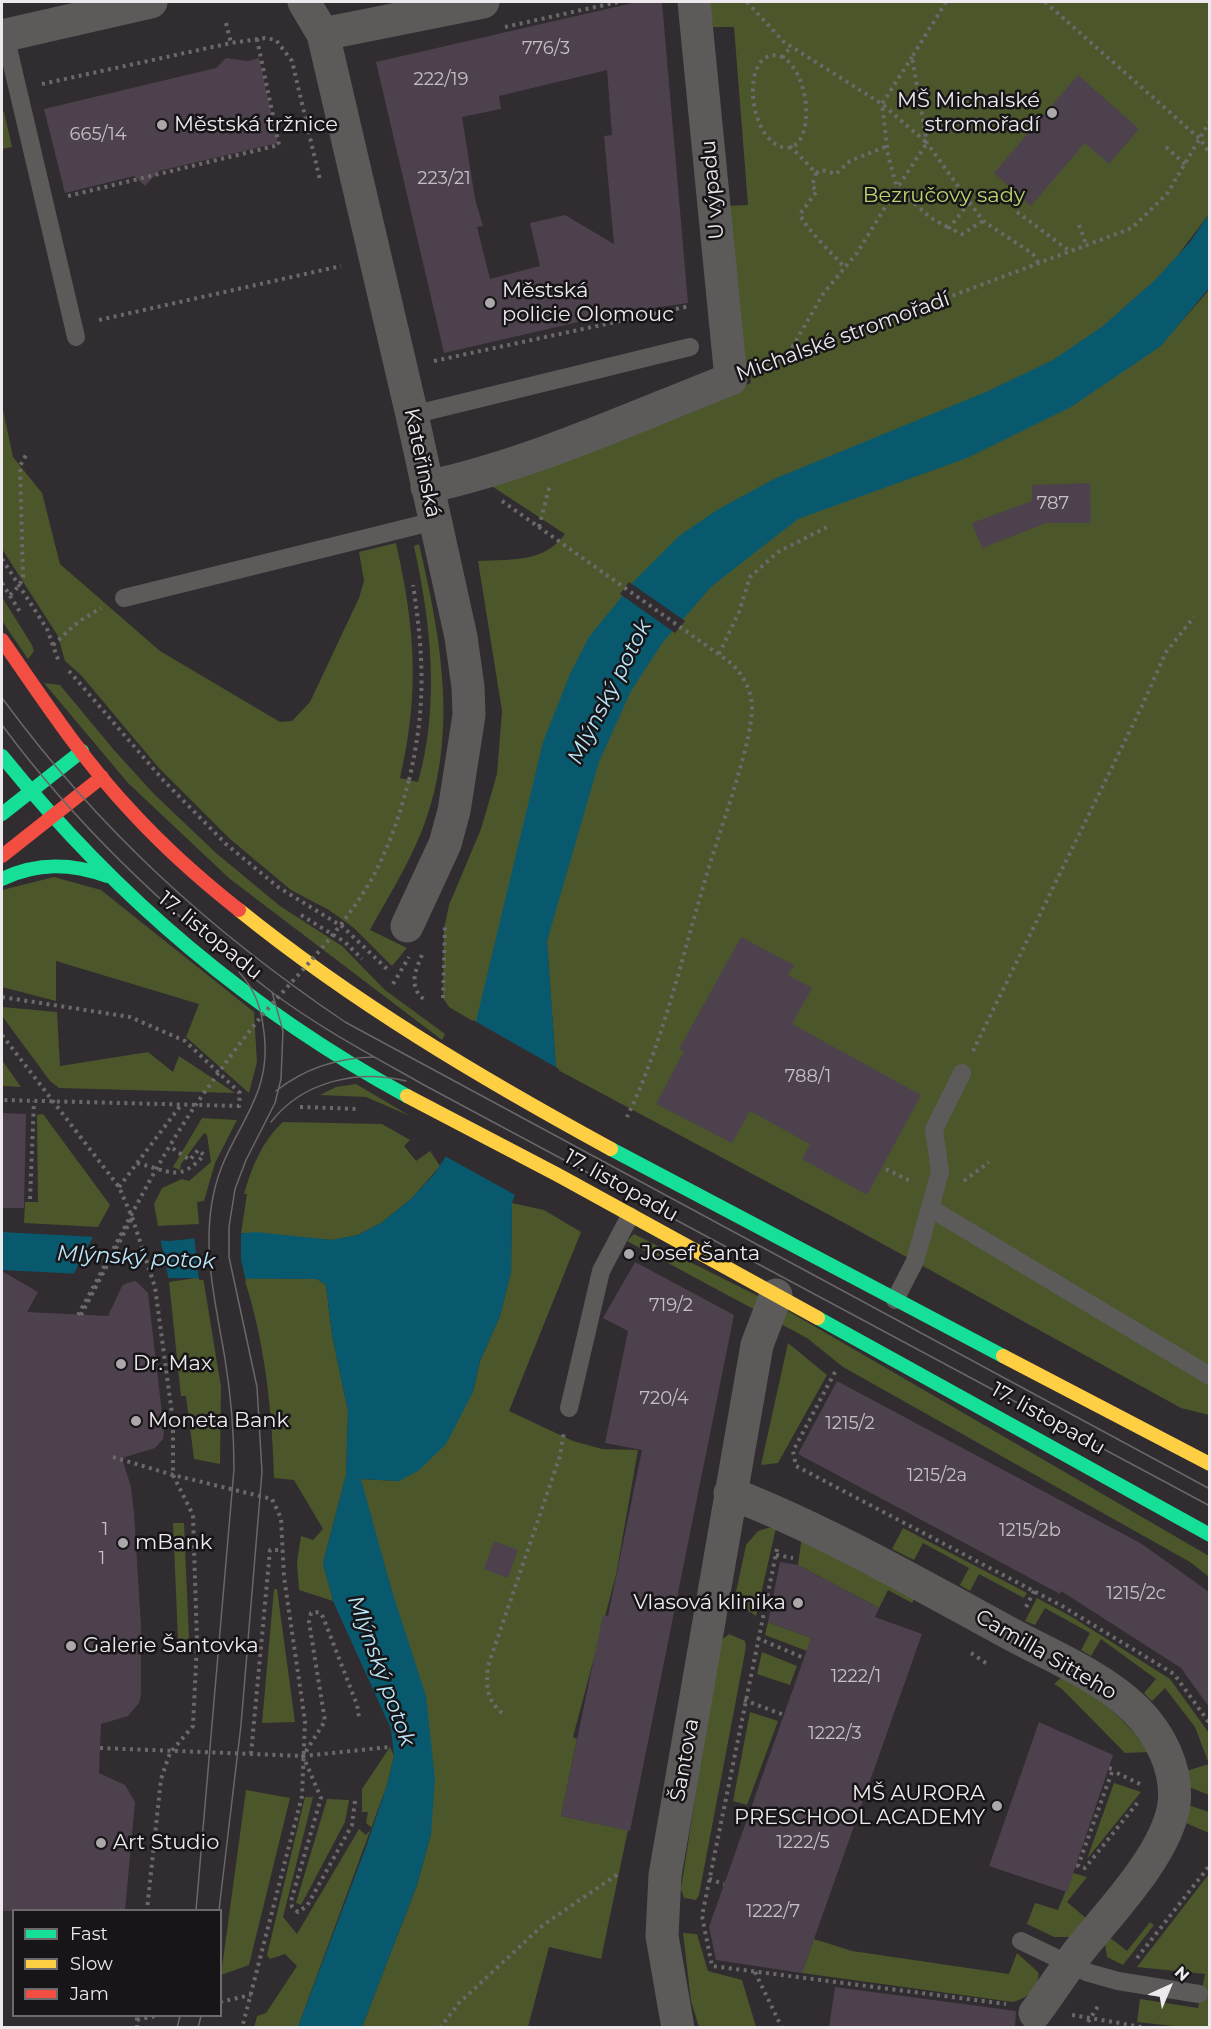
<!DOCTYPE html>
<meta charset="utf-8">
<style>
body{margin:0}
#map{position:relative;width:1211px;height:2029px;overflow:hidden;background:#302c30;font-family:Montserrat,sans-serif}
canvas{display:block}
.frame{position:absolute;inset:0;border:3px solid #ede9ed;pointer-events:none}
.legend{position:absolute;left:12px;top:1909px;width:210px;height:108px;box-sizing:border-box;background:#171517;border:2px solid #6d6a6d;margin:0;padding:8px 10px;list-style:none;font-size:18px;color:#ede9ed}
.legend li{display:flex;align-items:center;gap:12px;height:30px}
.legend b{width:30px;border:2px solid #6d6a6d}
.north{position:absolute;left:1139px;top:1957px;width:60px;height:60px;-webkit-text-stroke:4px #171517;paint-order:stroke;rotate:44deg;font-size:16px;font-weight:700;line-height:24px;text-align:center;color:#ede9ed}
.north::after{content:'';display:block;margin:auto;width:21px;height:27px;background:#ede9ed;clip-path:polygon(50% 0,100% 100%,50% 72%,0 100%)}
</style>
<div id="map">
<canvas width="1211" height="2029"></canvas>
<div class="frame"></div>
<ul class="legend">
<li><b style="height:8px;background:#16e098"></b>Fast</li>
<li><b style="height:8px;background:#ffcf43"></b>Slow</li>
<li><b style="height:8px;background:#f24e42"></b>Jam</li>
</ul>
<div class="north">N</div>
</div>
<script>
const context = document.querySelector('canvas').getContext('2d');
context.lineJoin = 'round';
function paint(path, color) { context.fillStyle = color; context.fill(path, 'evenodd'); }
function strokePath(path, color, width, dash) { context.strokeStyle = color; context.lineWidth = width; context.lineCap = dash ? 'butt' : 'round'; context.setLineDash(dash || []); context.stroke(path); }
function drawText(font, color, halo, rows, align = 'center') {
  context.font = font + ' Montserrat,sans-serif'; context.lineWidth = 5; context.setLineDash([]); context.textBaseline = 'middle'; context.strokeStyle = halo; context.fillStyle = color; for (const [text, x, y, turn = 0] of rows) {
    context.save(); context.translate(x, y); context.rotate((+turn || 0) * Math.PI / 180); context.textAlign = isNaN(turn) ? turn : align; if (halo) context.strokeText(text, 0, 0); context.fillText(text, 0, 0); context.restore();
  }
}
paint(new Path2D(`
 M708,2H1209V214L1178,255L1161,345L1209,290V1415L1181,1408L850,1226L556,1069L547,942L551,924L476,1023L449,1007L443,998L444,929L449,905L481,829L497,774L502,711L478,561C511,559 544,563 565,534L490,485L751,383L749,371L744,366L727,206L748,205L734,27H713Z
 M4,112L12,147L2,149V113Z
 M2,405L13,457L42,493L60,564L160,651L280,722L292,721L310,702L359,598L364,581L359,552L396,543C415,628 420,692 400,778L418,782C440,704 431,624 414,546L419,544C441,639 459,734 423,828C409,864 388,897 370,930L407,948L392,966L354,928L329,910L291,890L230,839L158,767L81,675L65,661L58,636L2,549Z
 M2,597L32,645L34,651L28,659L2,621Z
 M44,683L60,685L114,750L154,794L216,853L280,906L342,946L385,990L445,1034L442,1040L230,879L128,783Z
 M54,877L101,890L254,1012L257,1062L249,1093L186,1037L199,1004L56,961V1001L2,987V890Z
 M2,1007L57,1012L60,1066L148,1052L173,1072L179,1056L235,1093L59,1088L50,1081L2,1016Z
 M2,1060L21,1087L2,1086Z
 M356,1084L410,1116L366,1097L320,1095L336,1087Z
 M43,1114L110,1205L98,1227L24,1223L25,1202H38L37,1115Z
 M202,1118L237,1120L215,1163L204,1201L197,1202L199,1224L158,1226L154,1204L162,1188L182,1179L189,1181L211,1162L207,1135L204,1133L181,1164L180,1170L173,1167Z
 M283,1122L382,1124L410,1140L404,1146L416,1161L430,1151L440,1166L412,1198L381,1223L358,1235L332,1240L241,1233L247,1194H244C252,1167 262,1141 283,1122Z
 M512,1203L544,1210L581,1232L509,1411L573,1441L602,1449L638,1450L616,1575L573,1737L577,1739L561,1816L628,1830L601,1959L549,1947L528,2027H362L417,1885L431,1834L391,1588L360,1479L399,1481L473,1392L480,1361L500,1316L511,1272Z
 M634,1234L762,1298L757,1311L627,1241Z
 M203,1277L221,1387L220,1464L194,1459L186,1396H181L169,1282Z
 M244,1278L317,1279L326,1285L332,1335L348,1411L346,1475L323,1563L333,1601L299,1590L297,1562L301,1536L313,1540L323,1529L294,1480L274,1478C272,1410 265,1342 244,1278Z
 M783,1308L1209,1556V1577L1190,1562L843,1367L807,1338L777,1322Z
 M788,1343L827,1375L778,1463L761,1465Z
 M173,1523H184L189,1639L178,1640Z
 M768,1528H776L756,1616L743,1607L736,1592L746,1545L758,1531Z
 M903,1528L1027,1593L1024,1598L979,1574L970,1591L960,1585L969,1568L923,1543L914,1560L892,1549Z
 M802,1536L914,1599L912,1603L888,1590L879,1608L798,1565Z
 M274,1589H277L295,1722L262,1723Z
 M1037,1598L1072,1617L1170,1679L1209,1733V1795L1189,1787L1186,1771L1209,1764L1195,1727L1165,1688L1152,1701L1144,1693L1156,1679L1101,1639L1091,1656L1081,1650L1090,1633L1045,1608L1035,1625L1025,1621Z
 M768,1622L811,1638L807,1651L765,1635Z
 M729,1634L745,1641L746,1647L699,1895L696,1900L684,1898L681,1889L719,1642Z
 M762,1652L797,1666L790,1685L757,1674Z
 M1061,1678C1096,1695 1127,1719 1148,1752L1125,1753L1062,1689L1054,1684Z
 M750,1712L778,1721L747,1805L733,1801Z
 M390,1747L394,1756L387,1785L298,2027L254,2028L257,2016L266,2013L297,1966L285,1954L270,1959L267,1955L305,1797H313L283,1917L297,1934L359,1829L366,1835L372,1828L366,1823L368,1812H362V1789Z
 M1114,1783L1141,1792L1087,1859Z
 M246,1790L290,1798L249,1965L221,1975Z
 M327,1799L349,1800L345,1822L301,1905L296,1903Z
 M1188,1805L1209,1812V1833L1186,1823Z
 M1073,1873L1087,1877L1067,1902L1087,1919L1071,1937H1054L1027,1924L1035,1903L1058,1910Z
 M1209,1874V2027H1182L1137,2022L1140,1999L1198,2008L1205,1974L1137,1967Z
 M1150,1922L1154,1925L1123,1965L1107,1957L1105,1944L1109,1937L1127,1951Z
 M683,1933L697,1934L708,1971L742,1980L756,2027H699L691,2001Z
 M814,1939L852,1951L1009,1974L1017,1953L1038,1972C1041,1986 1027,1999 1013,2002L802,1973Z`), '#4c562b');
paint(new Path2D(`
 M1209,214V288L1161,346L1071,407L967,458L798,519L712,586L663,642L631,691L599,762L547,941L556,1069L512,1203L511,1272L500,1316L480,1361L473,1392L446,1444L418,1471L399,1481L361,1479L391,1588L426,1696L435,1779L431,1834L417,1885L362,2027H298L366,1847L387,1785L394,1756L391,1729L333,1601L323,1563L346,1475L348,1411L332,1335L326,1285L317,1279L160,1278L2,1270V1232L170,1241L256,1232L332,1240L358,1235L381,1223L412,1198L435,1173L460,1135L477,1017L543,742L570,674L589,637L636,579L679,536L717,510L774,479L986,392L1053,360L1103,326L1155,280L1190,242Z`), '#09596e');
paint(new Path2D(`
 M629,582L685,621L675,633L620,594Z
 M473,1020L559,1069L517,1196L443,1155L457,1134Z
 M241,1230V1260L246,1281L199,1280L194,1234Z
 M95,1233L160,1237L169,1281L72,1277Z`), '#302c30');
paint(new Path2D(`
 M637,2H662L688,303L639,310V308L444,353L376,62ZM607,70L612,135L604,136L614,244L565,215L530,223L540,266L490,279L477,227L483,226L475,199L462,117L501,109L499,96Z
 M226,58L248,61L259,58L278,143L159,171L145,186L134,176L65,193L44,109L216,68Z
 M1078,75L1139,129L1109,164L1085,143L1031,206L994,173Z
 M1090,483L1091,523H1046L982,548L972,523L1032,501V485Z
 M741,937L794,965L788,975L812,988L792,1024L921,1095L867,1195L802,1159L810,1144L750,1111L732,1143L656,1104L684,1051L679,1049Z
 M2,1113L26,1114L24,1208H2Z
 M635,1262L734,1315L630,1831L561,1816L603,1615L608,1616L642,1450L605,1443L628,1331L603,1318Z
 M2,1271L38,1292L27,1312L108,1316L122,1286L127,1283L136,1281L148,1293L164,1431L163,1439L155,1448L122,1458L131,1487L134,1513L141,1625V1695L139,1703L128,1716L101,1724L99,1773L125,1785L135,1802L125,1911H2Z
 M837,1381L1142,1544L1209,1592V1707L1181,1668L1061,1591L1060,1594L798,1454Z
 M494,1541L518,1550L508,1578L484,1569Z
 M780,1562L798,1565L879,1608L875,1617L922,1634L802,1973L716,1960L709,1927L811,1638L768,1622Z
 M1039,1722L1113,1755L1067,1892L989,1866Z
 M835,1987L1016,2011L1015,2028H829Z`), '#4d414d');
strokePath(new Path2D(`
 M747,2L784,42L882,104L927,143L897,188L931,218L949,228
 M946,2L912,57L927,143L983,221L1033,254L1039,264
 M1045,2L1200,139L1210,154
 M226,23L231,43
 M505,27L618,2
 M783,57C742,42 745,131 779,146C813,161 816,80 783,57L791,46
 M42,84L231,43L265,38L276,40L292,61L320,180
 M790,146L816,173L822,170L836,174L850,161L887,146
 M1166,147L1186,165
 M816,173L812,186L817,191L800,214C804,227 834,255 845,268
 M68,196L279,145L257,39
 M969,203L949,228L962,234L983,221
 M1017,212L1071,252
 M1079,225L1087,247
 M99,320L341,266
 M794,355L793,346L823,294L857,253L897,188L888,155L882,104L912,57
 M434,361L690,306
 M763,367L1132,228L1167,194L1210,121
 M502,501L731,663C743,675 751,689 752,707C752,741 726,813 715,848C686,937 668,1032 627,1117
 M539,527L550,484
 M2,559L47,629L59,662
 M2,583L20,612
 M10,595L19,586L23,577L20,466L26,455
 M53,645L78,622L101,608
 M719,654L739,612L750,577L778,552L831,525
 M69,671L164,781L226,844L278,887L343,927L387,969
 M409,780C426,708 424,657 413,585
 M301,915L345,942L362,959
 M422,955C415,971 408,988 425,1000
 M393,984L409,957
 M2,997L130,1017L185,1041L240,1093L239,1106L2,1100
 M443,998L445,927
 M2,1035L119,1187L132,1217L155,1287L173,1421V1475L193,1515L197,1642L193,1726L170,1753L161,1779L147,1910
 M973,1051L1142,706L1166,652L1194,617
 M300,1107L359,1109
 M137,1163C170,1171 179,1183 204,1155L198,1150L190,1160L169,1146
 M886,1169L912,1182
 M964,1181L989,1162
 M119,1187L181,1105
 M30,1199L34,1101
 M81,1315L132,1218
 M835,1372L793,1451L796,1466L1062,1606L1174,1674L1210,1724
 M113,1457L173,1475L272,1499L281,1518L284,1577L305,1721L302,1796L242,2028
 M777,1549L702,1916L712,1966L1006,2004
 M776,1555L793,1558
 M1026,1607L1034,1591
 M757,1638L804,1658
 M971,1653L989,1665
 M744,1700L784,1715
 M502,1713C486,1699 486,1686 488,1666L560,1456L564,1432
 M100,1748L303,1756L390,1747
 M251,1754L270,1550H283
 M1109,1768L1113,1769L1078,1866L1085,1868L1139,1801
 M1117,1773L1142,1785
 M355,1801L352,1825L307,1906L298,1912L292,1907L291,1901L321,1798L303,1756L325,1721L309,1622L311,1613L319,1612L323,1617L357,1705L359,1717
 M709,1879L724,1884
 M1137,1958L1210,1865
 M755,1972L782,2028
 M220,2002L251,1995
 M1072,2015L1148,2028
 M137,2020L155,2016
 M1088,2022L1100,2003
 M137,2028V2016
 M440,2028L458,2004L543,1925L618,1874`), '#6c696b', 4, [3, 4.5]);
strokePath(new Path2D(`
 M5,35L76,337
 M412,415L690,347
 M124,598L435,521
 M930,1208L1210,1376
 M895,1300L915,1261L940,1172L934,1129L962,1073
 M569,1408L601,1271L630,1216
 M1021,1941L1086,1972L1118,1981L1199,1994`), '#5c5b5a', 18);
strokePath(new Path2D(`
 M304,2L323,34L412,415L461,637L468,687L469,715L454,811L445,844L407,926
 M323,34L483,2
 M2,36L151,2
 M427,487C532,464 631,418 731,379L694,2
 M730,1493C827,1531 917,1583 1009,1633C1051,1656 1102,1676 1136,1710C1160,1734 1178,1769 1174,1804C1167,1854 1110,1912 1079,1951C1064,1971 1050,1993 1035,2013
 M678,2028L662,1936L665,1875L757,1345L776,1295`), '#5c5b5a', 33);
strokePath(new Path2D(`
 M2,756C115,896 249,1010 407,1096
 M2,814L82,751
 M2,879C37,862 71,863 107,876
 M611,1149L1003,1356
 M818,1318L1210,1535`), '#16e098', 14);
strokePath(new Path2D(`
 M239,910C354,1003 481,1078 611,1149
 M407,1096L558,1175L818,1318
 M1003,1356L1210,1464`), '#ffcf43', 14);
strokePath(new Path2D(`
 M2,640C43,699 82,759 131,811C164,847 201,880 239,910
 M2,856L102,777`), '#f24e42', 14);
strokePath(new Path2D(`
 M2,698C99,830 209,930 345,1022L1210,1489
 M2,725C78,828 171,915 273,993C320,1028 373,1056 424,1085L1210,1506
 M276,1091C305,1068 337,1058 373,1057
 M271,1122C303,1081 358,1069 406,1081
 M196,1910L234,1469C234,1432 231,1396 225,1359C216,1304 201,1249 214,1192C228,1128 276,1100 263,1025C260,1004 254,989 239,972
 M219,1910L241,1725L262,1472L257,1387L229,1257V1227L235,1189L246,1160L275,1103L281,1079L283,1031L272,992
 M177,2028L180,2016
 M198,2028L201,2016`), '#696868', 1.5);
strokePath(new Path2D(`
 M78,1315C122,1236 158,1155 212,1082C228,1059 246,1035 264,1013C302,970 341,931 370,882C388,850 400,815 409,780`), '#6c696b', 4, [3, 4.5]);
for (const [x, y, r, color] of [
 [1052,113,6,"#aba7ab"],
 [162,125,6,"#aba7ab"],
 [490,303,6,"#aba7ab"],
 [629,1254,6,"#aba7ab"],
 [121,1364,6,"#aba7ab"],
 [136,1421,6,"#aba7ab"],
 [123,1543,6,"#aba7ab"],
 [798,1603,6,"#aba7ab"],
 [71,1646,6,"#aba7ab"],
 [997,1806,6,"#aba7ab"],
 [101,1843,6,"#aba7ab"]
]) { const dot = new Path2D(); dot.arc(x, y, r, 0, 2 * Math.PI); context.fillStyle = color; context.fill(dot); strokePath(dot, '#171517', 2); }
drawText('18px', '#c5bfc5', null, [
 ["776/3",546,49],
 ["222/19",441,80],
 ["665/14",98,135],
 ["223/21",444,179],
 ["787",1053,504],
 ["788/1",808,1077],
 ["719/2",671,1306],
 ["720/4",664,1399],
 ["1215/2",850,1424],
 ["1215/2a",937,1476],
 ["1",105,1530],
 ["1215/2b",1030,1531],
 ["1",102,1559],
 ["1215/2c",1136,1594],
 ["1222/1",856,1677],
 ["1222/3",835,1734],
 ["1222/5",803,1843],
 ["1222/7",773,1912]
]);
drawText('21px', '#ede9ed', '#171517', [
 ["MŠ Michalské",1040,101,"right"],
 ["stromořadí",1040,125,"right"],
 ["Městská tržnice",174,125],
 ["Městská",502,291],
 ["policie Olomouc",502,315],
 ["Josef Šanta",641,1254],
 ["Dr. Max",133,1364],
 ["Moneta Bank",148,1421],
 ["mBank",135,1543],
 ["Vlasová klinika",786,1603,"right"],
 ["Galerie Šantovka",83,1646],
 ["MŠ AURORA",985,1794,"right"],
 ["PRESCHOOL ACADEMY",985,1818,"right"],
 ["Art Studio",113,1843]
], 'left');
drawText('21px', '#ede9ed', '#171517', [
 ["U výpadu",713,190,-95],
 ["Michalské stromořadí",843,337,-20],
 ["Kateřinská",422,463,78],
 ["17. listopadu",210,936,39],
 ["17. listopadu",621,1186,29],
 ["17. listopadu",1048,1419,29],
 ["Camilla Sitteho",1046,1655,30],
 ["Šantova",685,1760,-80]
]);
drawText('21px', '#b8d46f', '#171517', [
 ["Bezručovy sady",944,196]
]);
drawText('italic 22px', '#b9e6f8', '#171517', [
 ["Mlýnský potok",610,692,-63],
 ["Mlýnský potok",136,1258,3],
 ["Mlýnský potok",381,1671,70]
]);
</script>
